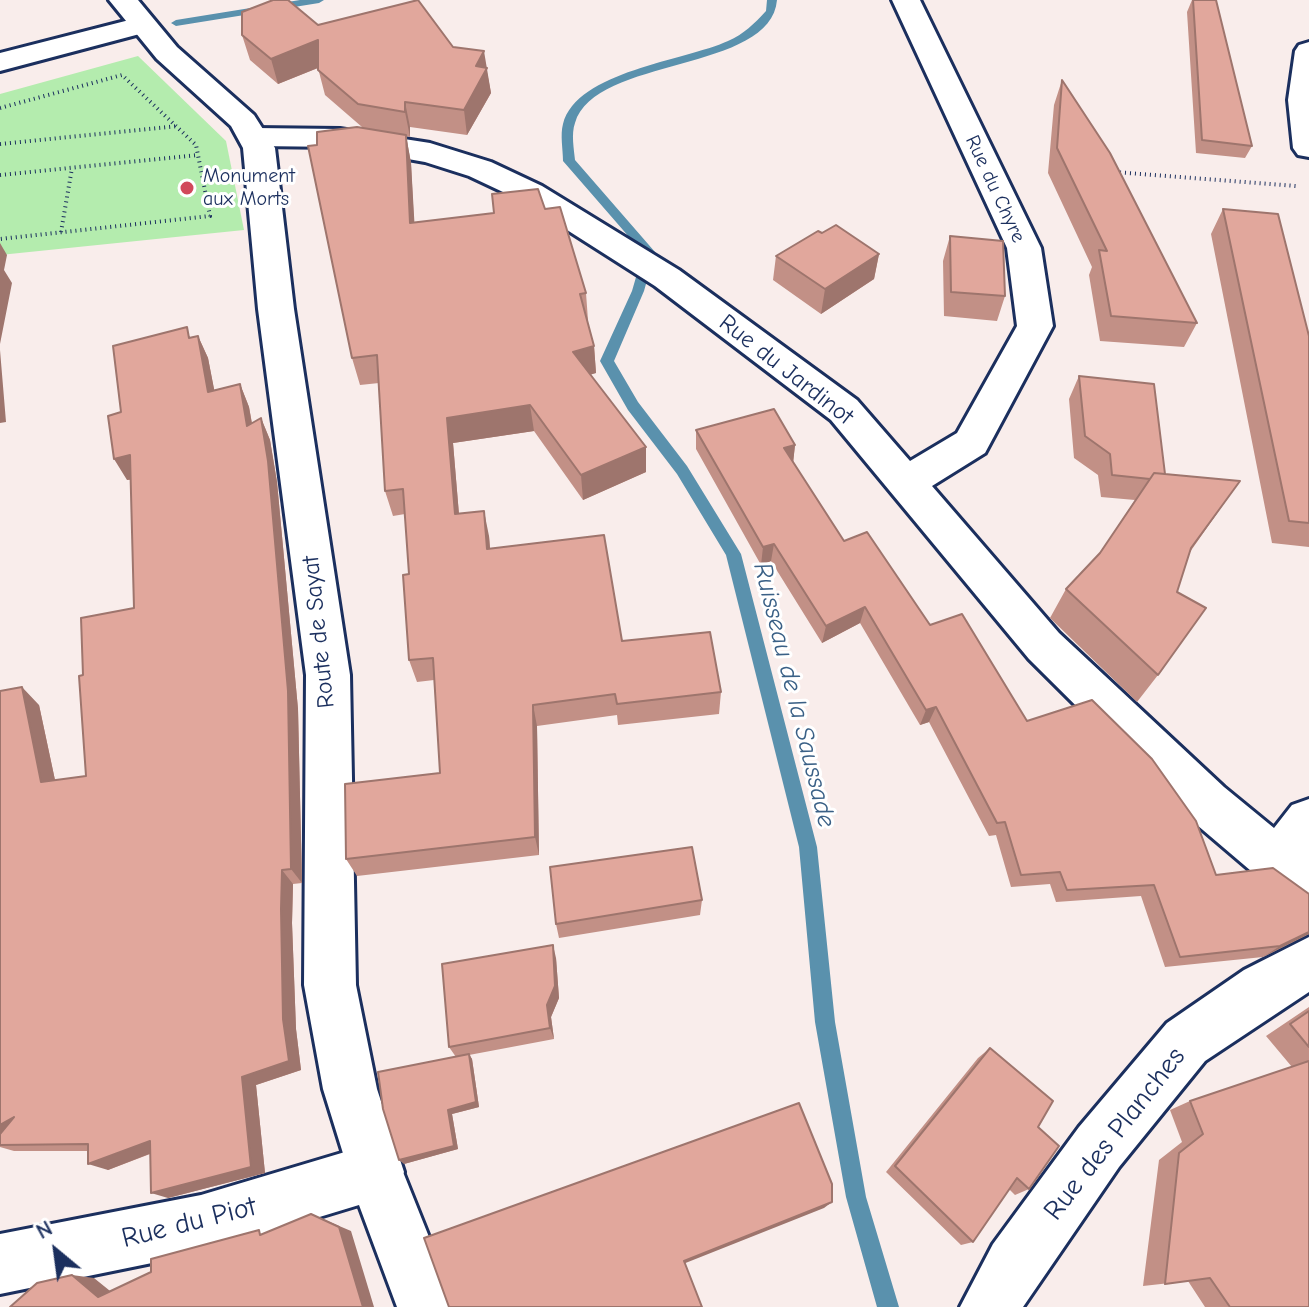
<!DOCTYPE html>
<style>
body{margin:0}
#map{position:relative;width:1309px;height:1307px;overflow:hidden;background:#f9edeb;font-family:"Comic Neue",sans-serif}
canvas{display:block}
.north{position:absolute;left:16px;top:1211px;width:80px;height:80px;-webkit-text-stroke:6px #fff;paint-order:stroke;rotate:331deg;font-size:22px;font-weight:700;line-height:32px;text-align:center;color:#1b2f5e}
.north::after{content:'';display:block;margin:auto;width:28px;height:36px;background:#1b2f5e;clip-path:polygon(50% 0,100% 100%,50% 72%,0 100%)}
</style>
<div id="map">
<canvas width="1309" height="1307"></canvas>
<div class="north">N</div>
</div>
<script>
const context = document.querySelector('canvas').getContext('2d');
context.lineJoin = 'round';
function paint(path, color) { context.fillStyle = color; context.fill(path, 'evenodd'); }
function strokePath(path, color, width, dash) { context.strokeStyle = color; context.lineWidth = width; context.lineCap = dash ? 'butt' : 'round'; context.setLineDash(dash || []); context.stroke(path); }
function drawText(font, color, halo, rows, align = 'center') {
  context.font = font + ' "Comic Neue",sans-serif'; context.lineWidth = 6; context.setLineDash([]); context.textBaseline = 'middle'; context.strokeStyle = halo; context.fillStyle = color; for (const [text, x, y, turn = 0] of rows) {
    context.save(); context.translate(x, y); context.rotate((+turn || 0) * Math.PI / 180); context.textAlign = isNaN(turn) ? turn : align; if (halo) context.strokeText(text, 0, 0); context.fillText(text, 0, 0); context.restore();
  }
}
paint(new Path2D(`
 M138,56L226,141L244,230L0,255V94Z`), '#b4ecae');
paint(new Path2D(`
 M300,0H324L319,3L176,26L171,23L176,20Z
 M767,0H777C771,73 595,56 575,123C571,134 574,149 575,160L655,252L644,291L614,361L638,402L687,466L741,554L817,847L835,1022L866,1197L899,1307H877L846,1197L815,1022L799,847L726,555L677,474L628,410L600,361L632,291L643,253L563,161C563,149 560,135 563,124C577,71 684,61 728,41C744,34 754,24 766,11Z`), '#5a91ad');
const street = new Path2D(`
 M892,0H920L1041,248L1053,326L985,453L932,486L1059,633L1224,787L1274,828L1292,805L1309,799V912L1291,905L1190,819L1029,659L831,420L655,286L520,200L469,176L425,162L340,147L255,146L244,144L240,137L244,130L255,128L340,129L430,143L491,162L542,186L679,270L857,400L910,461L957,433L1017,326L1007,248Z
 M141,17L151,19L155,25L151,31L0,71V53Z
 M1309,42V157L1298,155L1293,148L1288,100L1295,51L1299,45Z
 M1309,937V992L1205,1061L1119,1167L1023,1307H960L993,1244L1079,1127L1167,1023L1244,970Z
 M375,1143L395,1152L457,1307H397L359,1205L201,1253L0,1294V1234L201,1195Z`);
const secondary = new Path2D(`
 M109,0H138L177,47L254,115L275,148L294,309L350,675L356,985L377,1089L404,1172L395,1192L375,1201L355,1192L323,1089L304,985L306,675L258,309L243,148L231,126L157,59Z`);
strokePath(street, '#1b2f5e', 6);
strokePath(secondary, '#1b2f5e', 6);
strokePath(new Path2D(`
 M0,108L122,75L196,145L210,216L0,239
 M0,144L178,126
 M1115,172L1296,186
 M0,175L198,155
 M61,232L72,168`), '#1b2f5e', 4, [1, 4]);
paint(street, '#fff');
paint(secondary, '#fff');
paint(new Path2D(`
 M1192,0L1252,146L1245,158L1196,153L1187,12Z
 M318,25L453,47L486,67L491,93L467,135L410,127V137L406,136L411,163L414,223L545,209L586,293L588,320H587L594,346L596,373L591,374L646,472L583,500L534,431L453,443L459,514L489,536L490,549L622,641L721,692L719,714L618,725L617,715L537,726L539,855L357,876L346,859L440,773L434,680L417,682L409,660V574L405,514L393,516L385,491L379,383L360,385L352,358L317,145L362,127L325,95L318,68L278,84L250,60L242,35Z
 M1062,80L1197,323L1184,347L1100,341L1089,275L1092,267L1048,173L1054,105Z
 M1223,209L1309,336V547L1272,543L1211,234Z
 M822,233L879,254L874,279L821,314L773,280L776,256Z
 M950,236L1005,296L997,321L944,316L943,261Z
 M198,336L208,358L214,390L240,384L249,407L252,423L261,418L270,440L277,482L298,709L302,883L293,884L292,923L296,1029L301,1070L256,1085L265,1173L168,1198L150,1154L108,1170L88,1151H14L0,1147V1145L39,705L55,780L86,776L83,675L134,608L131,480H127L121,412L192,337Z
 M1079,376L1165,474L1218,512L1190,552L1177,592L1158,675L1137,702L1050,618L1066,589L1100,553L1135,500L1101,497L1098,475L1074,458L1069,399Z
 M696,430L795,445L793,462L844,541L1027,721L1216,875L1309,934L1263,957L1165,967L1141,896L1056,902L1050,884L1011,887L996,835L989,836L929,722L920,725L860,623L822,643L771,561L761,565L696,449Z
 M702,900L700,915L559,938L556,924Z
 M556,958L559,998L551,1017L554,1039L469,1055L472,1059L479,1107L452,1114L458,1149L404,1164L456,1057L449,1047Z
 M1309,1007V1307H1205L1188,1281L1143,1286L1159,1160L1182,1142L1170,1110L1190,1101L1292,1067L1266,1036Z
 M990,1048L1038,1127L1029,1189L1015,1195L1009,1189L973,1242L961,1245L886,1172L978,1058Z`), '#c29086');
paint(new Path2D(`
 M318,40L325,65L278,84L271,59Z
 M484,51L491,93L467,135L464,110L476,66Z
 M405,102L410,127V137L405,112Z
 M406,135L411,163L416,250L410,223Z
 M0,243L7,255L4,270L12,283L0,344Z
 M879,254L874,279L821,314L825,289Z
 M198,336L208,358L219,414L208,392Z
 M594,346L596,373L576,379L573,352Z
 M0,350L6,422L0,423Z
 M240,384L249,407L256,448L247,426Z
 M530,405L534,431L453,443L461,539L455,514L447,418Z
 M261,418L270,440L277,482L298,709L302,883L291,869Z
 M795,445L793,464L784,448Z
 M646,447V472L583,500L581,475Z
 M130,455L143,476L127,480L114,459Z
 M1240,481L1218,512L1170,578L1191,548Z
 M484,511L489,536L492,573L487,549Z
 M774,544L771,561L761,565L763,547Z
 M865,607L860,623L822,643L826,626Z
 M22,687L39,705L59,799L41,782Z
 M533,705L537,726L539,855L535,837Z
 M936,707L929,722L920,725L926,710Z
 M282,870L293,884L292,923L296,1029L301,1070L256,1085L265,1173L168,1198L151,1193L242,1077L283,1019L281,909Z
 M1309,932V934L1263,957L1280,946Z
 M553,945L556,958L559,998L551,1017L554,1039L550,1028L547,1005Z
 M469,1054L472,1059L479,1107L452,1114L458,1149L404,1164L399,1160L448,1110Z
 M14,1117L0,1144V1125Z
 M150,1141L167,1147L108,1170L88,1164Z
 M832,1202L824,1208L683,1264L684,1261Z
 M311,1214L351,1231L374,1307H363Z
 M72,1275L94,1278L120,1299L98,1297Z`), '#9e756d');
const building = new Path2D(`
 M273,0H288L318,25L418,0L453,47L484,51L476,66L487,68L464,110L405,102V112L358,104L318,70V40L271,59L242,35V12Z
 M1193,0H1216L1252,146L1202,140Z
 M1062,80L1110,153L1197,323L1111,316L1099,250L1107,251L1057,148Z
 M357,127L406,135L410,223L494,213L492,194L538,189L545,209L560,207L586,293L580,294L594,346L573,352L646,447L581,475L530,405L447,418L455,514L484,511L487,549L604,535L622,641L710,632L721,692L617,704L615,694L533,705L535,837L346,859L345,784L440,773L433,658L409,660L403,575L409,574L403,489L385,491L377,355L352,358L308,146L317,145V132Z
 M1223,209L1278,214L1309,336V523L1289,521Z
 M836,225L879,254L825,289L776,256L818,231L822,233Z
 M950,236L1003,241L1005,296L951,292Z
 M187,327L189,338L198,336L208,392L240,384L247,426L261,418L268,461L288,691L291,869L282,870L281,909L283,1019L289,1061L242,1077L251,1167L151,1193L150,1141L88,1164V1144L0,1145V1134L14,1117L0,1125V691L22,687L41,782L86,776L79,676L83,675L81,618L134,608L130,455L114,459L108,416L121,412L113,346Z
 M1079,376L1154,384L1165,474L1154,473L1150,479L1112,475L1110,454L1085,436Z
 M774,409L795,445L784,448L844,541L867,532L930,625L962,614L1027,721L1092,700L1152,759L1196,821L1216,875L1273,868L1309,894V932L1280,946L1180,957L1154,885L1067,890L1060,872L1021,875L1005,822L997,823L936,707L926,710L865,607L826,626L774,544L763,547L696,430Z
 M1154,473L1240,481L1191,548L1177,592L1206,608L1158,675L1066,589L1100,553Z
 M692,847L702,900L556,924L550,867Z
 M553,945L555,986L547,1005L550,1028L449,1047L442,964Z
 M1309,1011V1047L1290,1024Z
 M990,1048L1053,1101L1038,1127L1059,1146L1029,1189L1017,1178L973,1242L895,1166Z
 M469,1054L476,1102L448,1110L454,1146L399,1160L383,1109L378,1072Z
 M1309,1061V1307H1230L1210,1278L1165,1284L1179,1153L1203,1134L1190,1101Z
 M799,1103L832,1184V1202L684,1261L702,1307H449L424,1238Z
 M311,1214L339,1227L363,1307H10L37,1283L72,1275L98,1297L151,1272V1259L259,1230L260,1235Z`);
paint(building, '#e1a79c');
strokePath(building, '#9e756d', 2);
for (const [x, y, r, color] of [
 [187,188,8,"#d1495b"]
]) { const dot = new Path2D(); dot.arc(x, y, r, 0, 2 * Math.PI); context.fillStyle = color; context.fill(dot); strokePath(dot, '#fff', 3); }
drawText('20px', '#1b2f5e', '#fff', [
 ["Monument",203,176],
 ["aux Morts",203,199]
], 'left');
drawText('20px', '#1b2f5e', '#fff', [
 ["Rue du Chyre",995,189,65]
]);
drawText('24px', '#1b2f5e', '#fff', [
 ["Rue du Jardinot",786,370,38],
 ["Route de Sayat",319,632,-96]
]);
drawText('italic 26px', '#3a6086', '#fff', [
 ["Ruisseau de la Saussade",794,695,76]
]);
drawText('28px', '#1b2f5e', '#fff', [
 ["Rue des Planches",1115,1134,-52],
 ["Rue du Piot",189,1223,-14]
]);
</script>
